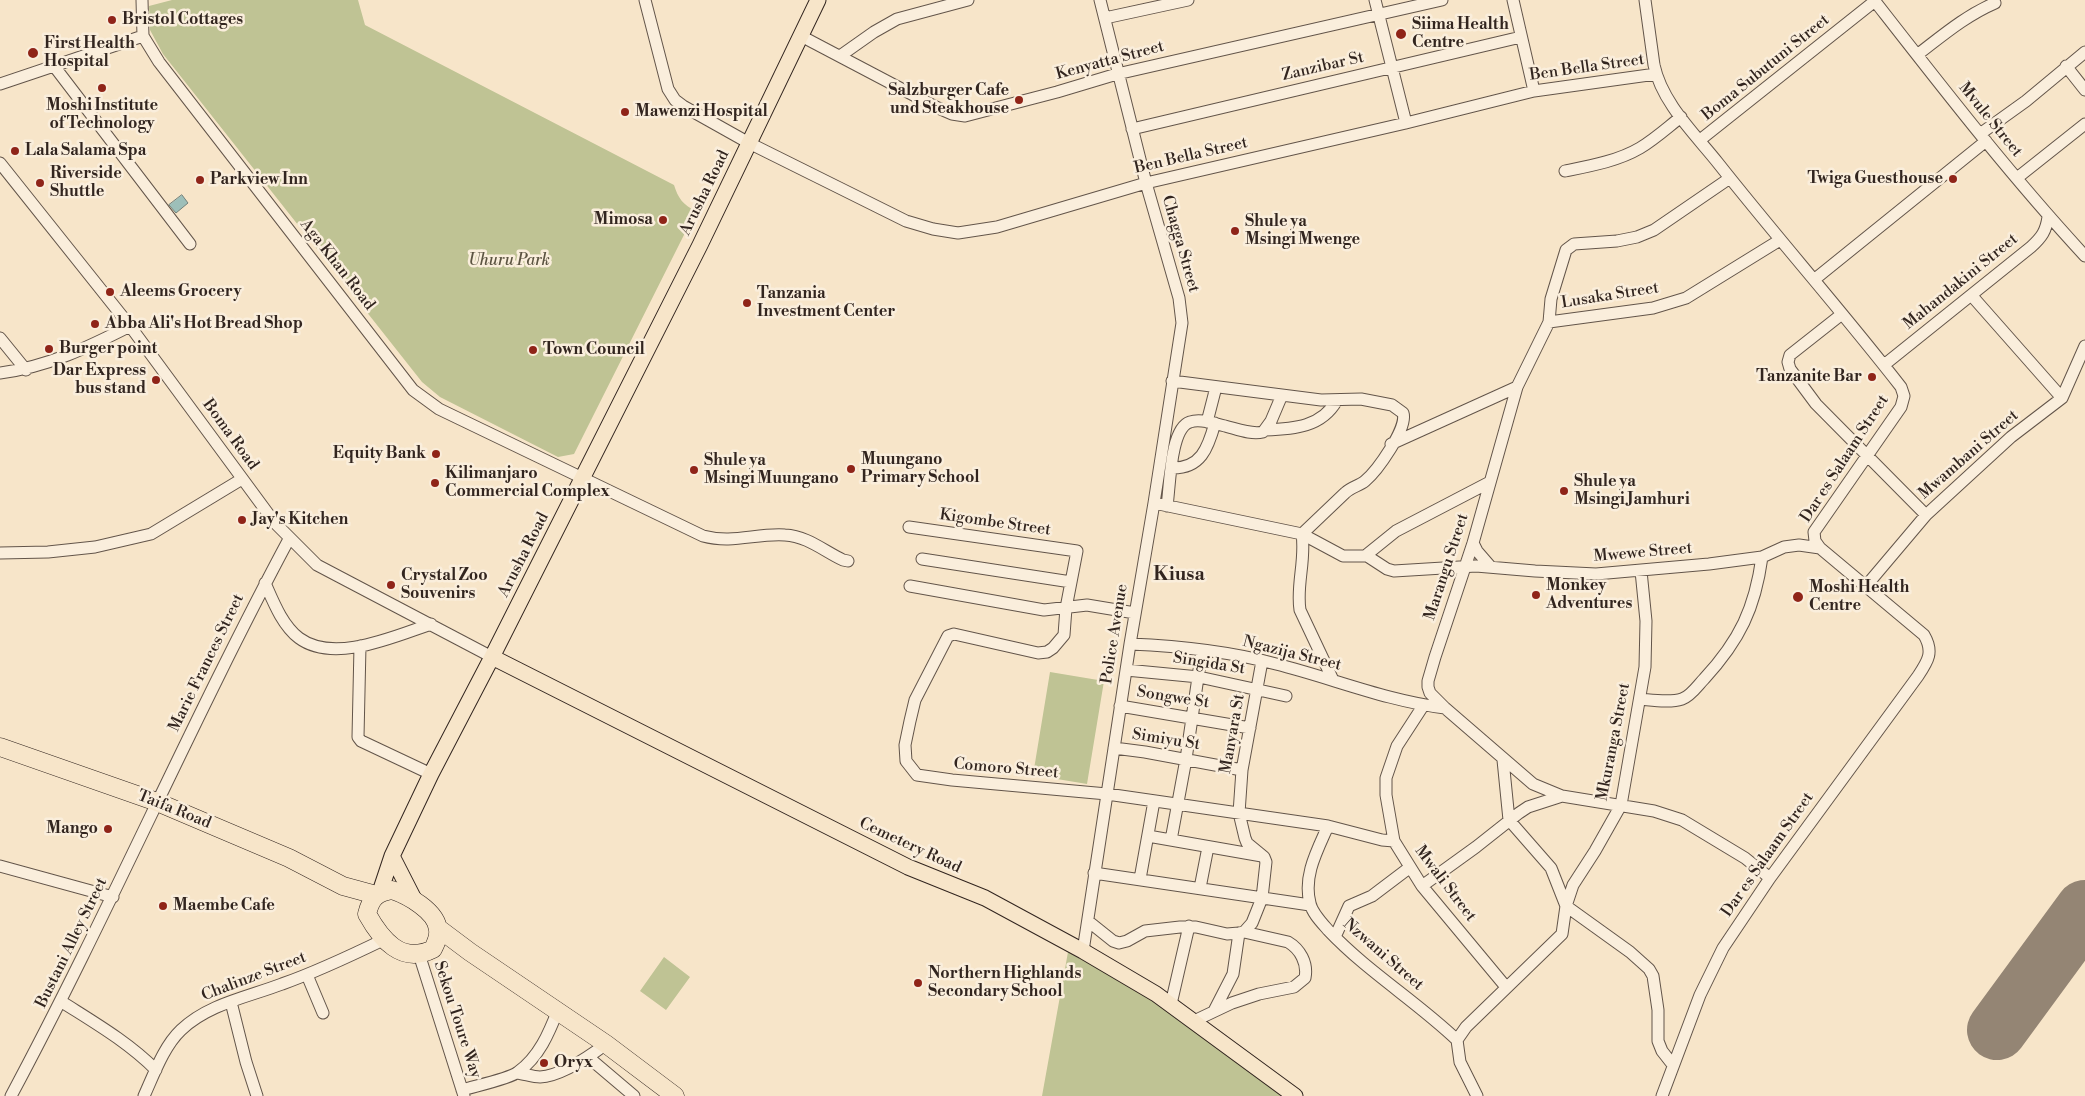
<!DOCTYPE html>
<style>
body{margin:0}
canvas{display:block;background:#f7e5c9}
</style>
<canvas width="2085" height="1096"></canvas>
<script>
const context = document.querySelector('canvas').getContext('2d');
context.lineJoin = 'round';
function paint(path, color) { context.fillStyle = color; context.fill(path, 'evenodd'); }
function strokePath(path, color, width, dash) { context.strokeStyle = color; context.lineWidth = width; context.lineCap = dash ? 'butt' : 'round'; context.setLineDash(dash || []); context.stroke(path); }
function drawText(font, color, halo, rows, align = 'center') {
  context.font = font + ' "Libre Bodoni",serif'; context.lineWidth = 5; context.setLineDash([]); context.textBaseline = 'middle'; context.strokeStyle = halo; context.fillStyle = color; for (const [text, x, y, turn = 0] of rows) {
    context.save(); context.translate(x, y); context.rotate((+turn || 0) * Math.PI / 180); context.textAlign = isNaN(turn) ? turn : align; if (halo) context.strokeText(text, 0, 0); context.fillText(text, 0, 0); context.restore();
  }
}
paint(new Path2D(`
 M172,0H358L365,25L674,185C678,198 683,205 696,211L574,454L558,457L440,397L422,382L163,54L150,30L149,6Z
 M1050,672L1104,681L1087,784L1033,775Z
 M1068,952L1152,998L1288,1096H1042Z
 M664,957L690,977L666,1010L640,991Z`), '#bfc394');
const water = new Path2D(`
 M182,195L188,203L176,213L169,205Z`);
paint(water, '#9dbfb9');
strokePath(water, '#72817b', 1);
strokePath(new Path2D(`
 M1997,1030L2085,910`), '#948574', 60);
const minor = new Path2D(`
 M142,0L143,36L159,62L413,390L439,409L703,536C733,544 756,533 785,535C807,536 824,551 843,560L848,561
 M645,0L668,89L675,100L683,106L749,143L906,221L933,229L958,233L997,227L1146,183L1406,123L1534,91L1656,74
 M1375,0L1406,123
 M1513,0L1534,91
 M1645,0L1654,65C1662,103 1695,134 1718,163C1778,239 1842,311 1901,387L1904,396L1901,407L1814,532L1815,541L1820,548L1924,635C1934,652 1928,661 1918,676L1770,878L1723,948L1700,995L1662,1096
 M1874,0C1942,87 2010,175 2085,256
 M1105,18L1188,0
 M801,36L936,107L952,114L965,116L1057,92L1117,74L1442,0
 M1917,55C1942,36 1965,16 1995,3
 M840,56L874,32L897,19L968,0
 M54,66L190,244
 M2066,66L2085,90
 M0,84L143,36
 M1132,129L1521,37
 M1980,134L2026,101L2085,52
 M1700,140L1875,1
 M0,163L130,326L275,523L317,565L492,657
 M1565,171C1590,166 1618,161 1640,148C1655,139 1668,127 1681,117
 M1730,178L1654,230L1637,237L1617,241L1574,244L1566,250L1551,299L1549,322L1517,387L1473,543L1435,657L1428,681V687L1430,693L1445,708L1533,784L1562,796L1654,811L1682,820L1745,858L1770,878
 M2017,178L2085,124
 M1815,279L1986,141
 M1972,296L2062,398
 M1842,314L1790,355L1788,362L1790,369L1816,404L1926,515
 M1549,322L1653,308L1686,298L1780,240
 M0,338L26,370
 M1884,365L2031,247C2042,237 2046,231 2048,217
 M0,373C47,367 89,347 130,326
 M1172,381L1321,400L1361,399L1392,405L1403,413C1408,428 1377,471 1365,481C1359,486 1351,487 1345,493L1302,534C1306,560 1296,585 1300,610L1333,680
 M1207,422L1216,387
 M1265,430C1294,429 1322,427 1337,400
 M1391,444L1517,387
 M1171,468C1201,469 1208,448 1215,423
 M1154,503L1302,534L1343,556H1367L1387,569L1394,571L1476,566L1535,571L1596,574L1709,564L1762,557L1784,547L1799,545L1820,548
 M1167,506C1170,487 1170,428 1190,422C1201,418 1215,424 1225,426C1237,429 1251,435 1263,432L1271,421L1282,395
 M909,527L1077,551L1066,608L1064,635L1053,648L1047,652L1038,653L954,634L948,636L915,700L910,721L905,745L906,761L917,775L952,780L1107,794L1328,826L1382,840L1394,841
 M1473,543L1477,551L1490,566
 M0,553L48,552L95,547L151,534L242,479
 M1365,556L1396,531L1490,482
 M922,559L1071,582
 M265,583C273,601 282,625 299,638C334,664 395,636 431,624
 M910,586L1044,610L1087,605L1135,613
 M1866,586L1926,515L2011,437L2062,398L2085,346
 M1130,644C1179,646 1228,651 1276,664C1332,678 1387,701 1445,708
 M360,646L358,737L361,741L431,774
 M1126,670L1199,677L1286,696
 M1640,699C1652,700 1670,703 1682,699C1691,696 1698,685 1704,679C1740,640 1755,608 1762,557
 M1120,706L1250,728
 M1423,706L1397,746L1386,778V795L1394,841L1422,886L1506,987
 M1114,748L1145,752L1242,770
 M1503,760L1509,820L1551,868L1566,906L1630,952L1649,969L1653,976L1658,1010V1041L1662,1051L1673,1065
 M1328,826C1317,851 1303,876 1310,903C1312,913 1322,923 1329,931C1368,972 1416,1001 1457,1040
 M1148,836L1262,856
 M1171,840L1186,759L1202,650
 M0,866L113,897
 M1094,873L1310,905
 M1140,879L1154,801
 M1422,886L1476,847L1519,813L1528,807L1562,796
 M1200,888L1208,847
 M1088,921L1113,941L1119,943L1127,941L1145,931L1180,927H1196L1227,934L1239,933L1244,932L1252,923L1262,898L1266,862L1264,857L1247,843L1245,838L1239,813L1242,770L1262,661
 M1335,937L1349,906L1372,896L1409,868
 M1083,951L1130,644L1154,503L1182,323L1179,298L1146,183L1100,0
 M419,954L464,1096
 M307,975L323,1013
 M62,1002C95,1023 128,1042 156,1070
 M231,1002L246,1062L257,1096
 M1171,1004L1189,926
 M1214,1011L1233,974L1239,933
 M1194,1021L1232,1003L1259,994L1294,987L1305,978C1308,963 1300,949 1288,942L1244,932
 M588,1057L634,1096
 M517,1073C525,1074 533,1077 540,1077C561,1076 590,1056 606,1044
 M462,1090C475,1086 509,1079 518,1072C539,1057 549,1033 558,1010
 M11,1096C109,913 191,722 289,539
 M144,1096C154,1074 164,1046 181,1030C208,1004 248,997 282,984C316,972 350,956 383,940
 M1477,1096L1460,1062L1457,1040L1466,1027L1562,934L1566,906L1573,885L1595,851L1621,805L1645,667L1646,621L1641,571`);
const major = new Path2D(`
 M492,657L908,867L985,898L1083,951L1156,994L1295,1096
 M392,856L415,901
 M380,892L392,856L431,774L492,657L700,245L818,0`);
const highway = new Path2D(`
 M0,747L157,802L289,858L343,886L376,895
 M392,890C407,895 437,911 438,930C439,937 436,943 433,949C401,965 381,939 367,914C371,898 376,893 392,890Z
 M438,928L470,952L606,1044L675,1096`);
strokePath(minor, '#63554a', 13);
strokePath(major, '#32251f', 17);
strokePath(highway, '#32251f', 19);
strokePath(minor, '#faeedc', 11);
strokePath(major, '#f7e5c9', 15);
strokePath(highway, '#f7e5c9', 18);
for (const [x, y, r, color] of [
 [112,20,5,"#8f2418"],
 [1401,34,6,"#8f2418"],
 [33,53,6,"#8f2418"],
 [102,88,5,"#8f2418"],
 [1019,100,5,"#8f2418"],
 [625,112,5,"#8f2418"],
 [15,151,5,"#8f2418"],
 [1953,179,5,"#8f2418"],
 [200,180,5,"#8f2418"],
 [40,183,5,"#8f2418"],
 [663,220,5,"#8f2418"],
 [1235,231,5,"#8f2418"],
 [110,292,5,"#8f2418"],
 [747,303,5,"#8f2418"],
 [95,324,5,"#8f2418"],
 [49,349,5,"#8f2418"],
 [533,350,5,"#8f2418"],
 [1872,377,5,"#8f2418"],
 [156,380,5,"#8f2418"],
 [436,454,5,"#8f2418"],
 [851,469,5,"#8f2418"],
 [694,470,5,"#8f2418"],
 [435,483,5,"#8f2418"],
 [1564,491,5,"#8f2418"],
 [242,520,5,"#8f2418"],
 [391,585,5,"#8f2418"],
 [1536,595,5,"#8f2418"],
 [1798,597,6,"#8f2418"],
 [108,829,5,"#8f2418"],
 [163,906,5,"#8f2418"],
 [918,983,5,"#8f2418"],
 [544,1063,5,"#8f2418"]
]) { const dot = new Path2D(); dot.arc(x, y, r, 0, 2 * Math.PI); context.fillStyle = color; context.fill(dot); strokePath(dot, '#faeedc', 2); }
drawText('bold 16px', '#32251f', '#faeedc', [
 ["Bristol Cottages",122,20],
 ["Siima Health",1412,25],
 ["Centre",1412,43],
 ["First Health",44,44],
 ["Hospital",44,62],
 ["Salzburger Cafe",1009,91,"right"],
 ["und Steakhouse",1009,109,"right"],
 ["Moshi Institute",102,106,"center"],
 ["of Technology",102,124,"center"],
 ["Mawenzi Hospital",635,112],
 ["Lala Salama Spa",25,151],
 ["Riverside",50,174],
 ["Shuttle",50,192],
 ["Twiga Guesthouse",1943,179,"right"],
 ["Parkview Inn",210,180],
 ["Mimosa",653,220,"right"],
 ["Shule ya",1245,222],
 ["Msingi Mwenge",1245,240],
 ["Aleems Grocery",120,292],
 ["Tanzania",757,294],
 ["Investment Center",757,312],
 ["Abba Ali's Hot Bread Shop",105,324],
 ["Burger point",59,349],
 ["Town Council",543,350],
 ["Dar Express",146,371,"right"],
 ["bus stand",146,389,"right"],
 ["Tanzanite Bar",1862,377,"right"],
 ["Equity Bank",426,454,"right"],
 ["Muungano",861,460],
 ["Primary School",861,478],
 ["Shule ya",704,461],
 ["Msingi Muungano",704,479],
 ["Kilimanjaro",445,474],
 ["Commercial Complex",445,492],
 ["Shule ya",1574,482],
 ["Msingi Jamhuri",1574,500],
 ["Jay's Kitchen",252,520],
 ["Crystal Zoo",401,576],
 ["Souvenirs",401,594],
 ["Monkey",1546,586],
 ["Adventures",1546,604],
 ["Moshi Health",1809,588],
 ["Centre",1809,606],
 ["Mango",98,829,"right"],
 ["Maembe Cafe",173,906],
 ["Northern Highlands",928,974],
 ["Secondary School",928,992],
 ["Oryx",554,1063]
], 'left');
drawText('16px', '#32251f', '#faeedc', [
 ["Kenyatta Street",1110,61,-15],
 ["Zanzibar St",1323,67,-13],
 ["Ben Bella Street",1587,68,-8],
 ["Boma Subutuni Street",1766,68,-39],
 ["Mvule Street",1990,120,51],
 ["Ben Bella Street",1191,156,-13],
 ["Arusha Road",705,193,-64],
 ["Chagga Street",1180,244,74],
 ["Aga Khan Road",337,265,52],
 ["Mahandakini Street",1961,282,-39],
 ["Lusaka Street",1610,296,-9],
 ["Boma Road",230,435,54],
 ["Mwambani Street",1969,455,-41],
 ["Dar es Salaam Street",1845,459,-57],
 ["Kigombe Street",995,523,8],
 ["Mwewe Street",1643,553,-5],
 ["Arusha Road",524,555,-63],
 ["Marangu Street",1447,567,-72],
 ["Police Avenue",1115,634,-81],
 ["Ngazija Street",1292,654,14],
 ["Marie Frances Street",207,663,-64],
 ["Singida St",1209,664,9],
 ["Songwe St",1173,698,9],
 ["Manyara St",1233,734,-80],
 ["Simiyu St",1166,740,9],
 ["Mkuranga Street",1614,742,-79],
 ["Comoro Street",1006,769,5],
 ["Taifa Road",174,810,22],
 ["Cemetery Road",910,846,25],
 ["Dar es Salaam Street",1768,855,-55],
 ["Mwali Street",1445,884,53],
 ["Bustani Alley Street",72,943,-64],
 ["Nzwani Street",1383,955,41],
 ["Chalinze Street",254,977,-21],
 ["Sekou Toure Way",457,1020,72]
]);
drawText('italic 16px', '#5c5442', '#faeedc', [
 ["Uhuru Park",509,261]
]);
drawText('bold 19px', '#32251f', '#faeedc', [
 ["Kiusa",1179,575]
]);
</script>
